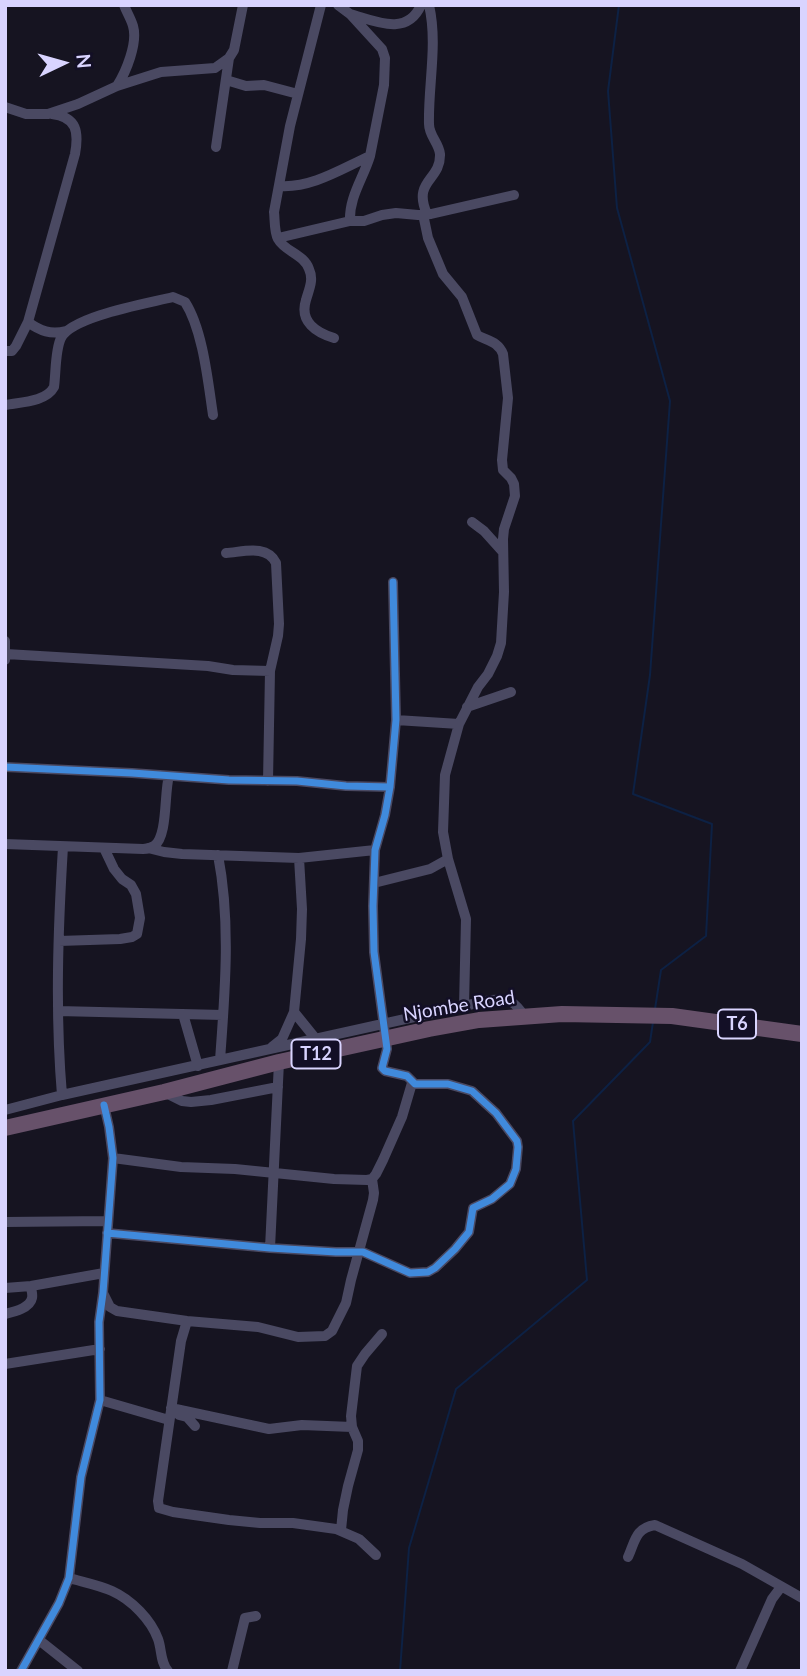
<!DOCTYPE html>
<style>
body{margin:0}
#map{position:relative;width:807px;height:1676px;overflow:hidden;background:#161421;font-family:Lato,sans-serif}
canvas{display:block}
.frame{position:absolute;inset:0;border:7px solid #d9d4ff;pointer-events:none}
.north{position:absolute;left:28px;top:28px;width:70px;height:70px;-webkit-text-stroke:5px #130f26;paint-order:stroke;rotate:85deg;font-size:19px;font-weight:700;line-height:28px;text-align:center;color:#d9d4ff}
.north::after{content:'';display:block;margin:auto;width:24px;height:32px;background:#d9d4ff;clip-path:polygon(50% 0,100% 100%,50% 72%,0 100%)}
</style>
<div id="map">
<canvas width="807" height="1676"></canvas>
<div class="frame"></div>
<div class="north">N</div>
</div>
<script>
const context = document.querySelector('canvas').getContext('2d');
context.lineJoin = 'round';
function strokePath(path, color, width, dash) { context.strokeStyle = color; context.lineWidth = width; context.lineCap = dash ? 'butt' : 'round'; context.setLineDash(dash || []); context.stroke(path); }
function drawText(font, color, halo, rows, align = 'center') {
  context.font = font + ' Lato,sans-serif'; context.lineWidth = 5; context.setLineDash([]); context.textBaseline = 'middle'; context.strokeStyle = halo; context.fillStyle = color; for (const [text, x, y, turn = 0] of rows) {
    context.save(); context.translate(x, y); context.rotate((+turn || 0) * Math.PI / 180); context.textAlign = isNaN(turn) ? turn : align; if (halo) context.strokeText(text, 0, 0); context.fillText(text, 0, 0); context.restore();
  }
}
strokePath(new Path2D(`
 M619,5L608,91L617,208L670,401L650,675L633,794L712,824L706,936L661,970L655,1009
 M400,1671L409,1548L456,1389L587,1280L573,1121L650,1042L653,1022`), '#0d2144', 2);
strokePath(new Path2D(`
 M321,5L290,126L274,212C275,220 274,231 278,239C285,252 304,254 309,269C314,280 309,289 306,300C299,322 317,333 334,338
 M338,5L350,14L382,49L385,58L384,85L370,156C363,179 349,197 350,221
 M350,14C375,21 407,37 421,5
 M226,80L246,86L264,85L298,94
 M117,86C126,72 138,43 133,26C131,19 127,13 124,5
 M5,107L26,114H48L78,104L117,86L161,72L215,68L229,58L234,50L243,5
 M216,147L229,58
 M280,186C312,188 341,169 370,156
 M423,214L428,238L443,274L462,297L477,335C487,341 498,341 503,354L508,398L502,460L503,470L511,478L514,484L515,496L504,529L503,539L504,592L501,643L497,656L488,674L478,687L459,724L445,775L443,832L448,859L466,919L464,1006
 M427,214C412,180 441,181 440,154C439,143 429,136 429,124C428,85 438,44 429,5
 M278,238L350,221H364L382,215L396,213L418,215L431,214L514,195
 M28,322C40,331 51,335 66,331
 M5,351H12L16,346L28,322L75,154C79,132 77,117 52,114
 M5,405C21,402 46,402 54,387C56,373 55,350 61,338C72,316 150,303 173,297L185,302C203,330 208,382 213,415
 M472,522L484,531L502,551
 M226,553C243,552 267,544 276,563L279,624L278,636L270,671
 M5,641V660
 M6,654L208,666L233,670L270,671L268,781
 M467,707L511,692
 M396,720L459,724
 M5,767L132,773L229,780L297,781L346,786L390,787
 M5,844L143,849C146,849 151,848 154,846C168,837 164,792 169,776
 M148,848L164,852L182,854L299,858L375,850
 M218,855C231,922 225,992 220,1060
 M374,883L430,869L448,859
 M59,941L120,939L132,937L137,934L140,918L136,894L131,885L122,879L114,869L104,848
 M58,1011L223,1015
 M294,1012L315,1038
 M183,1014L198,1066
 M272,1047L282,1039L294,1012L301,939L302,909L299,858
 M164,1092L182,1101L191,1102L211,1100L278,1087
 M62,1095C55,1013 58,929 63,847
 M5,1110L62,1095L491,1000C511,999 514,1001 525,1017
 M113,1158L181,1167L235,1169L334,1179L367,1180L372,1179L376,1174L383,1160L402,1117L412,1083
 M5,1222L108,1221
 M107,1233L270,1248L336,1252H363L410,1273L428,1272L435,1268L455,1249L469,1232L473,1208L492,1199L510,1184L516,1169L518,1147L517,1141L496,1113L472,1091L448,1084H415L407,1076L385,1071L382,1068L387,1049L374,952L373,906L375,850L385,815L390,787L396,720L393,582
 M270,1248L279,1062
 M5,1288L31,1286L104,1273
 M103,1293L110,1307L117,1311L187,1321L258,1327L298,1337L325,1336L332,1331L346,1303L351,1280L373,1200L374,1193L372,1179
 M5,1314C14,1312 30,1308 32,1298C33,1294 31,1290 31,1286
 M187,1321L181,1341L158,1501L159,1508L173,1512L229,1520L260,1523H293L336,1529L359,1539L376,1555
 M5,1364L100,1349
 M100,1400L169,1420
 M171,1408L269,1429L302,1425L352,1427
 M179,1415L187,1417L195,1426
 M341,1530L343,1510L348,1486L358,1450V1441L352,1427L351,1416L357,1366L365,1354L382,1334
 M628,1557C635,1542 635,1528 655,1525L742,1564L802,1598
 M69,1578C83,1582 99,1585 112,1591C132,1600 151,1620 158,1639C162,1650 160,1662 168,1671
 M39,1640L78,1671
 M21,1671L59,1603L69,1578L81,1477L100,1400L99,1322L103,1293L113,1158L109,1127L104,1105
 M232,1671L245,1618L256,1616
 M740,1671L772,1599L781,1587`), '#4a4962', 10);
strokePath(new Path2D(`
 M5,1128L164,1092L279,1062L429,1029L479,1020L562,1014L672,1016L802,1034`), '#67516a', 16);
strokePath(new Path2D(`
 M5,767L132,773L229,780L297,781L346,786L390,787
 M107,1233L270,1248L336,1252H363L410,1273L428,1272L435,1268L455,1249L469,1232L473,1208L492,1199L510,1184L516,1169L518,1147L517,1141L496,1113L472,1091L448,1084H415L407,1076L385,1071L382,1068L387,1049L374,952L373,906L375,850L385,815L390,787L396,720L393,582
 M21,1671L59,1603L69,1578L81,1477L100,1400L99,1322L103,1293L113,1158L109,1127L104,1105`), '#408adc', 7);
for (const [x, y, w] of [
 [737,1024,38],
 [316,1054,49]
]) { const box = new Path2D(); box.roundRect(x - w / 2, y - 14.5, w, 29, 5); context.fillStyle = '#130f26'; context.fill(box); strokePath(box, '#d9d4ff', 2); }
drawText('bold 18px', '#d9d4ff', null, [
 ["T6",737,1024],
 ["T12",316,1054]
]);
drawText('19px', '#d9d4ff', '#130f26', [
 ["Njombe Road",459,1006,-9]
]);
</script>
